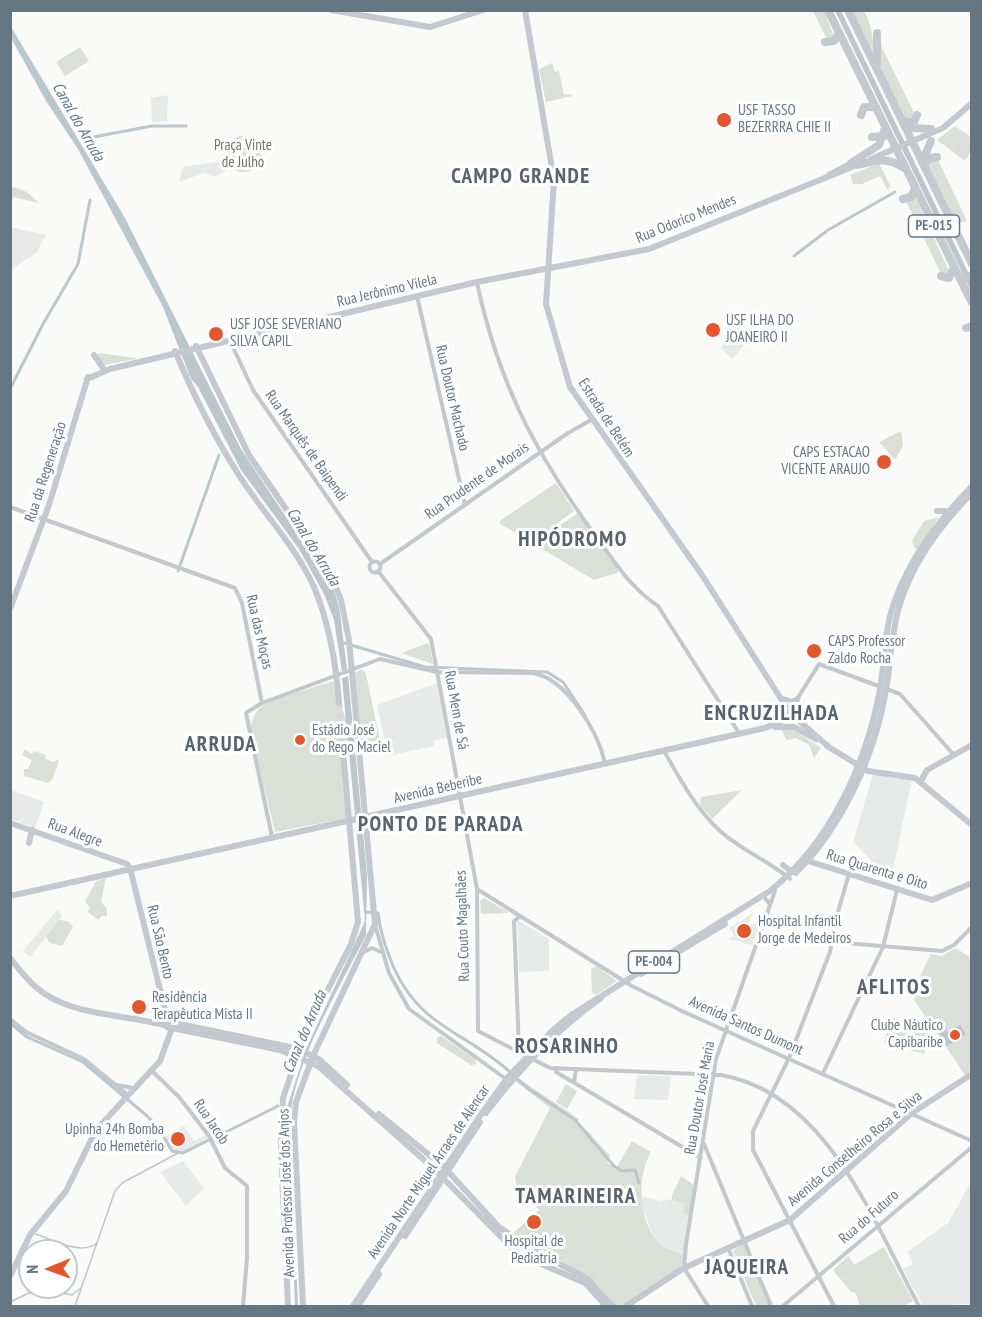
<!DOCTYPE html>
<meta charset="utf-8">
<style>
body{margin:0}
#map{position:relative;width:982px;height:1317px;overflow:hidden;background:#fafaf8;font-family:"PT Sans Narrow",sans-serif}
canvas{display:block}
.frame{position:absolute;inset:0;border:12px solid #657683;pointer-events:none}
.north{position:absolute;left:18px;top:1239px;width:60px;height:60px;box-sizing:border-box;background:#fff;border:2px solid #c1c8cd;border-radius:50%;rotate:269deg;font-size:16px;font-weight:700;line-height:24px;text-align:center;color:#657683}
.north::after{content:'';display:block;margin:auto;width:21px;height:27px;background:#e4572e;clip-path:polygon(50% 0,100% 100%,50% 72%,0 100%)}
</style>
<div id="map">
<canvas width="982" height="1317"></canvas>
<div class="frame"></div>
<div class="north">N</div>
</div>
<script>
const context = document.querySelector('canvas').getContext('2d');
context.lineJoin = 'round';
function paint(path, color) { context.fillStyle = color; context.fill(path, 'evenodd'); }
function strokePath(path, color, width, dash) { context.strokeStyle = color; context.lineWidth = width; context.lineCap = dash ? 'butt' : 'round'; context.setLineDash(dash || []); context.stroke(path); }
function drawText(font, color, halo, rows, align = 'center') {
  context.font = font + ' "PT Sans Narrow",sans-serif'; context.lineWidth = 6; context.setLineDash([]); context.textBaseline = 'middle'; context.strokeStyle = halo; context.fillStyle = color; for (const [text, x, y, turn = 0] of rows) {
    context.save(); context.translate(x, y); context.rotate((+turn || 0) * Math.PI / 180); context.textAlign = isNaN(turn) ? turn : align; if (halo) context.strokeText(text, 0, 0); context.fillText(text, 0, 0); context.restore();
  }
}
paint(new Path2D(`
 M168,95L167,121L152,122L151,98Z
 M221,161L226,170L215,177L204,173L179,182L183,167Z
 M11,227L46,235L37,252L11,270Z
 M737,325L750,339L732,359L721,348Z
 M437,683L447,738L434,741V746L388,756L377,705Z
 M873,774L896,779L912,778L893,871L882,872L869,866L871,860L853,842Z
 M11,790L44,802L35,828L11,819Z
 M58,909L62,917L30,957L23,951Z
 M752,914L749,924H760L752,945L729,939L734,935L729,928Z
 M517,920L549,939V971L519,972Z
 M637,1075L671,1076L668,1100L634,1099Z
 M184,1126L194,1141L206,1135L208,1140L184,1152H176L168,1146L164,1138Z
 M183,1161L204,1188L186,1206L160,1172Z
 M971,1182V1304L923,1306L903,1269L913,1264L907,1252L948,1223Z
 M642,1196L661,1201L672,1199L686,1203L688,1216L683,1255L660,1245L653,1235L642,1206Z`), '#e8e9e9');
paint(new Path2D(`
 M813,11H824L834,36L828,41Z
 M852,11H864C873,28 872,34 874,53Z
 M879,41L915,115L914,121L905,118C894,95 874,67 879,41Z
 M80,47L89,61L65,76L56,62Z
 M552,63L555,72L559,71L564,95L571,94L572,96L546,102L539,69Z
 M955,126L971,137V151L965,161L937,140Z
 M225 154a18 18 0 1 1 36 0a18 18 0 1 1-36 0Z
 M937,158L967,221L953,224L925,162Z
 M879,163L891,187L887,189L880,176L862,184H853L850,175Z
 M587,167L583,171L585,185H571L568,177L574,168Z
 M11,186L27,192L39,203L13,197L11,207Z
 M915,196L949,271L947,276L941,274L906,201Z
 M99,353L136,358V359L104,365L97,358Z
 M901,431L903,446L895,460L879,442Z
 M556,483L574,511L552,527L538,545L500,524L501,520Z
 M578,513L619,570L617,573L594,580L542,549L553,530Z
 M939,517L917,549H915L912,541L924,521Z
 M429,643L433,664L401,653L428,643Z
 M362,669L366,674L381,746L361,751L355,673Z
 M333,681L336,684C338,711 355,721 346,753L342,751L347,818L275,832L250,729C252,721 254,713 261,707C271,698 317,687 333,681Z
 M780,728L794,730L821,748L814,758L809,745L796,738L787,740Z
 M25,749L31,754L34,751L46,755L45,759L54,762L57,759L59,761L52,780L48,783L24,776V769H28L32,760L22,755Z
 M742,790L712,819L700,805L701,797Z
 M106,878L101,902L107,909V916H102L98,920L88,912L90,907L85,902L96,881Z
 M484,898L508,912V913L481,914L480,901Z
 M59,920L68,921L73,927L62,946L50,943L46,937Z
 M956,948L971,958V1071L965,1075L914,1000L919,978L931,954L942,956Z
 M596,966L617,981L596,995L592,992L591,969Z
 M891,1017L931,1028L924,1054L884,1043Z
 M441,1036L475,1059L476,1064L471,1065L437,1043V1038Z
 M518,1078L579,1119L577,1123C590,1130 598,1145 610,1155L607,1163L616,1168L632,1141L651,1152C636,1177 639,1221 658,1242C664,1249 675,1251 683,1255L682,1268L622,1306H615C591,1269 548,1256 511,1235L539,1210L516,1184L515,1177L550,1108L515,1081Z
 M566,1084L577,1091L567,1109L556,1102Z
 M681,1176L694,1185L689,1217L683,1213L685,1204L672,1200V1195Z
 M743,1244L744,1245L770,1306H756L733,1251Z
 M884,1247L913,1301L903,1306H860L855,1292L852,1293L833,1270L848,1256L854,1265Z`), '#dadfd7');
paint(new Path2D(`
 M835,11H841L971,278V291Z
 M10,25L125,218L241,449L333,588L339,606L347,669L342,671L334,620L324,594L299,549L241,470L198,387L191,379L163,307L78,149L46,101L11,38Z
 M348,676L367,875L366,935C340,987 293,1063 290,1121L298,1306H295L287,1107L306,1049L365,921L342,678Z
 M960,1025L966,1034L947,1046L938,1031L944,1027L948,1032Z`), '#bbc7cb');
strokePath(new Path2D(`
 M36,1234C53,1240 82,1256 97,1243
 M10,1302L29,1293L43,1296L58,1292L72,1295L81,1288
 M75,1306L115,1191L122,1183L178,1153`), '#bbc7cb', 1.5);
strokePath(new Path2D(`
 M88,138L152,126H186
 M794,256L828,230L895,192
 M10,389L43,324L78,264L90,200
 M178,571L219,455
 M344,643L425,667L547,672L563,682L585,715
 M366,912L378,913C380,932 386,948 393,966C420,1028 465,1031 510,1072
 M10,1023L27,1037L83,1062L146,1115L158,1127L172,1151L183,1153L209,1140
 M515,1077L529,1089L575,1120L614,1166L622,1171L635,1170L639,1183
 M214,1138L278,1106`), '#bbc7cb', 3);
strokePath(new Path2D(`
 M339,703L343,751`), '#d5d9db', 6, [6, 3]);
strokePath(new Path2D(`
 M477,283C499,385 536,454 597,538C617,565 630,587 658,606L739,733
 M417,296L465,505
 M230,341L253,390L372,562
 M10,507L235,588L242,603L262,703
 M369.5 567a5.5 5.5 0 1 1 11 0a5.5 5.5 0 1 1-11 0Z
 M380,564L568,433L591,420
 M378,571L431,639L477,889L478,1031L550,1068L721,1075C827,1093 874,1223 919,1306
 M782,698L792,701L799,697
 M793,716L799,696L819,664L900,694L954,755
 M664,751C680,779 696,809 720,831C741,850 769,861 790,879
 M272,837L246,713L262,703L380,659L437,672L533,673C567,679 598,732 605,763
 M477,889L632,986L684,1012L972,1141
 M765,898L769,903
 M375,925L389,973L409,1009L506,1079
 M833,942L942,951L954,945L972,927
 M364,952L372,948L381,952
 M10,1019L26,1032L84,1059L129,1096
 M519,1050L514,921L519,917
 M558,1068L556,1072L701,1158
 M153,1072L179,1097L209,1136L225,1168L247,1186V1258L243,1306
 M823,1073L883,947L897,890
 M574,1083L576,1069
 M117,1085L133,1088
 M704,1144L771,1306
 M728,1248L752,1306
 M708,1306L684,1268L686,1244L716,1059L775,891
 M783,1306L972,1147
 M834,1306L753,1150V1131L789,1058L830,952L835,922L849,874`), '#c3c8cc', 4);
strokePath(new Path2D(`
 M331,10L430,27L483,10
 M525,10L554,180L546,304L570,387L702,575L790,713L830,748
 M871,159L943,128L972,103
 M829,175L854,162
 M196,346L249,455L330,573L341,600L349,640L375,924L313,1056L296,1102L294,1123L303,1306
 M175,351C193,394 215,438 240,477C264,514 296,547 314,587C330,625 336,663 339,703
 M94,355L103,368
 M87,379L110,369L477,282L649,249L862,163
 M937,511H948
 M10,609L49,505L88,377
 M775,727H794L816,739
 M827,746L868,771L915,778L972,825
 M921,781L927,770L972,745
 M10,823L127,864L130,868
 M29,843L32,830
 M808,861L932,900L972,883
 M783,865L792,872
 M130,868L168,1022L167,1027L280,1050L318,1066L432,1167L518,1254L585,1283L606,1306
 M796,873C843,826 875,755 886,690C891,662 891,632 900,604C914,560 940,526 972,493
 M10,896L765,728L793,716
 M10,958C20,970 29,983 42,992C77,1017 127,1014 167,1026
 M641,974L725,924
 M175,1023L299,1049L320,1060L347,1085
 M486,1113C519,1069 556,1030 601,998
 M379,1114L444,1167L499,1227L531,1249L588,1279L612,1306
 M405,1236L480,1122
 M10,1276L30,1235L66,1191L96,1130L160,1061L172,1028
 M288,1306L281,1150L283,1098L303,1039L351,944L358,922L343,751
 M353,1306L484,1110L508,1077L552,1031L571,1015L770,891C831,842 866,764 880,689C885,661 884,631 894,603C910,557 938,521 972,486
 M358,1306L379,1274
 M626,1306L684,1268L790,1220L912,1113L972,1074`), '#c3c9ce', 6);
strokePath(new Path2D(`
 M828,10L972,303
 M848,10L972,264
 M825,42L834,41L839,33
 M877,65V33
 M861,115L864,107H876
 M903,120L913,128L931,129
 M905,122H914L917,115
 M872,137L884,136
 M922,162L931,141
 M851,163L879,145L885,128
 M924,164L930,158L937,157
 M858,165C876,160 888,157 904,168
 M903,199L911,197L915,188
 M941,276L949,278L954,267
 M961,280L972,275
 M966,328L972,326`), '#c3c9ce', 8);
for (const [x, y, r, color] of [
 [724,120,8,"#e4572e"],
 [713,330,8,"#e4572e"],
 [216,334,8,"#e4572e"],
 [884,462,8,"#e4572e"],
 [814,651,8,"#e4572e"],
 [300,740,6,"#e4572e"],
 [744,931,8,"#e4572e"],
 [139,1007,8,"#e4572e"],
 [955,1035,6,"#e4572e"],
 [178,1139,8,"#e4572e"],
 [534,1222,8,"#e4572e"]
]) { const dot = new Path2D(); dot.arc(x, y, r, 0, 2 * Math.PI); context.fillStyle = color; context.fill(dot); strokePath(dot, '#fff', 2); }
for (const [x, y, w] of [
 [934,226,51],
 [654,962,51]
]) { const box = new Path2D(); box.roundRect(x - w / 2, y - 11, w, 22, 4.5); context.fillStyle = '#fff'; context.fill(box); strokePath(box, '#657683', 1.5); }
drawText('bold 14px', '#657683', null, [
 ["PE-015",934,226],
 ["PE-004",654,962]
]);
drawText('15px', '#657683', '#fff', [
 ["USF TASSO",738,111],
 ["BEZERRRA CHIE II",738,128],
 ["USF ILHA DO",726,321],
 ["JOANEIRO II",726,338],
 ["USF JOSE SEVERIANO",230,325],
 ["SILVA CAPIL",230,342],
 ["CAPS ESTACAO",870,453,"right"],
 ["VICENTE ARAUJO",870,470,"right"],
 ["CAPS Professor",828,642],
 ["Zaldo Rocha",828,659],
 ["Estádio José",312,731],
 ["do Rego Maciel",312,748],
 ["Hospital Infantil",758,922],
 ["Jorge de Medeiros",758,939],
 ["Residência",152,998],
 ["Terapêutica Mista II",152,1015],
 ["Clube Náutico",943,1026,"right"],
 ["Capibaribe",943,1043,"right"],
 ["Upinha 24h Bomba",164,1130,"right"],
 ["do Hemetério",164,1147,"right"],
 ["Hospital de",534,1242,"center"],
 ["Pediatria",534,1259,"center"]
], 'left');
drawText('15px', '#687a64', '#fff', [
 ["Praça Vinte",243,146],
 ["de Julho",243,163]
]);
drawText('15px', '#657683', '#fff', [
 ["Rua Odorico Mendes",686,219,-22],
 ["Rua Jerônimo Vilela",387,291,-13],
 ["Rua Doutor Machado",452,398,77],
 ["Estrada de Belém",606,418,57],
 ["Rua Marquês de Baipendi",306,446,55],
 ["Rua da Regeneração",46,472,-72],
 ["Rua Prudente de Morais",477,481,-35],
 ["Rua das Moças",259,632,77],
 ["Rua Mem de Sá",456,710,80],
 ["Avenida Beberibe",438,789,-13],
 ["Rua Alegre",75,833,20],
 ["Rua Quarenta e Oito",877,870,17],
 ["Rua Couto Magalhães",463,926,-92],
 ["Rua São Bento",160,942,77],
 ["Avenida Santos Dumont",746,1026,24],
 ["Rua Doutor José Maria",700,1098,-80],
 ["Rua Jacob",211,1122,56],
 ["Avenida Conselheiro Rosa e Silva",855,1149,-40],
 ["Avenida Norte Miguel Arraes de Alencar",429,1172,-56],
 ["Avenida Professor José dos Anjos",287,1193,-92],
 ["Rua do Futuro",869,1217,-41]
]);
drawText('italic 16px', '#60757c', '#fff', [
 ["Canal do Arruda",78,122,60],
 ["Canal do Arruda",313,547,59],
 ["Canal do Arruda",305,1032,-67]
]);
context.letterSpacing = '1.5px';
drawText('bold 21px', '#57646e', '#fff', [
 ["CAMPO GRANDE",521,177],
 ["HIPÓDROMO",573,540],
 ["ENCRUZILHADA",772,714],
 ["ARRUDA",221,745],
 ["PONTO DE PARADA",441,825],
 ["AFLITOS",894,988],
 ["ROSARINHO",567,1047],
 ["TAMARINEIRA",576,1197],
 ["JAQUEIRA",747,1268]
]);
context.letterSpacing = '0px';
</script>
